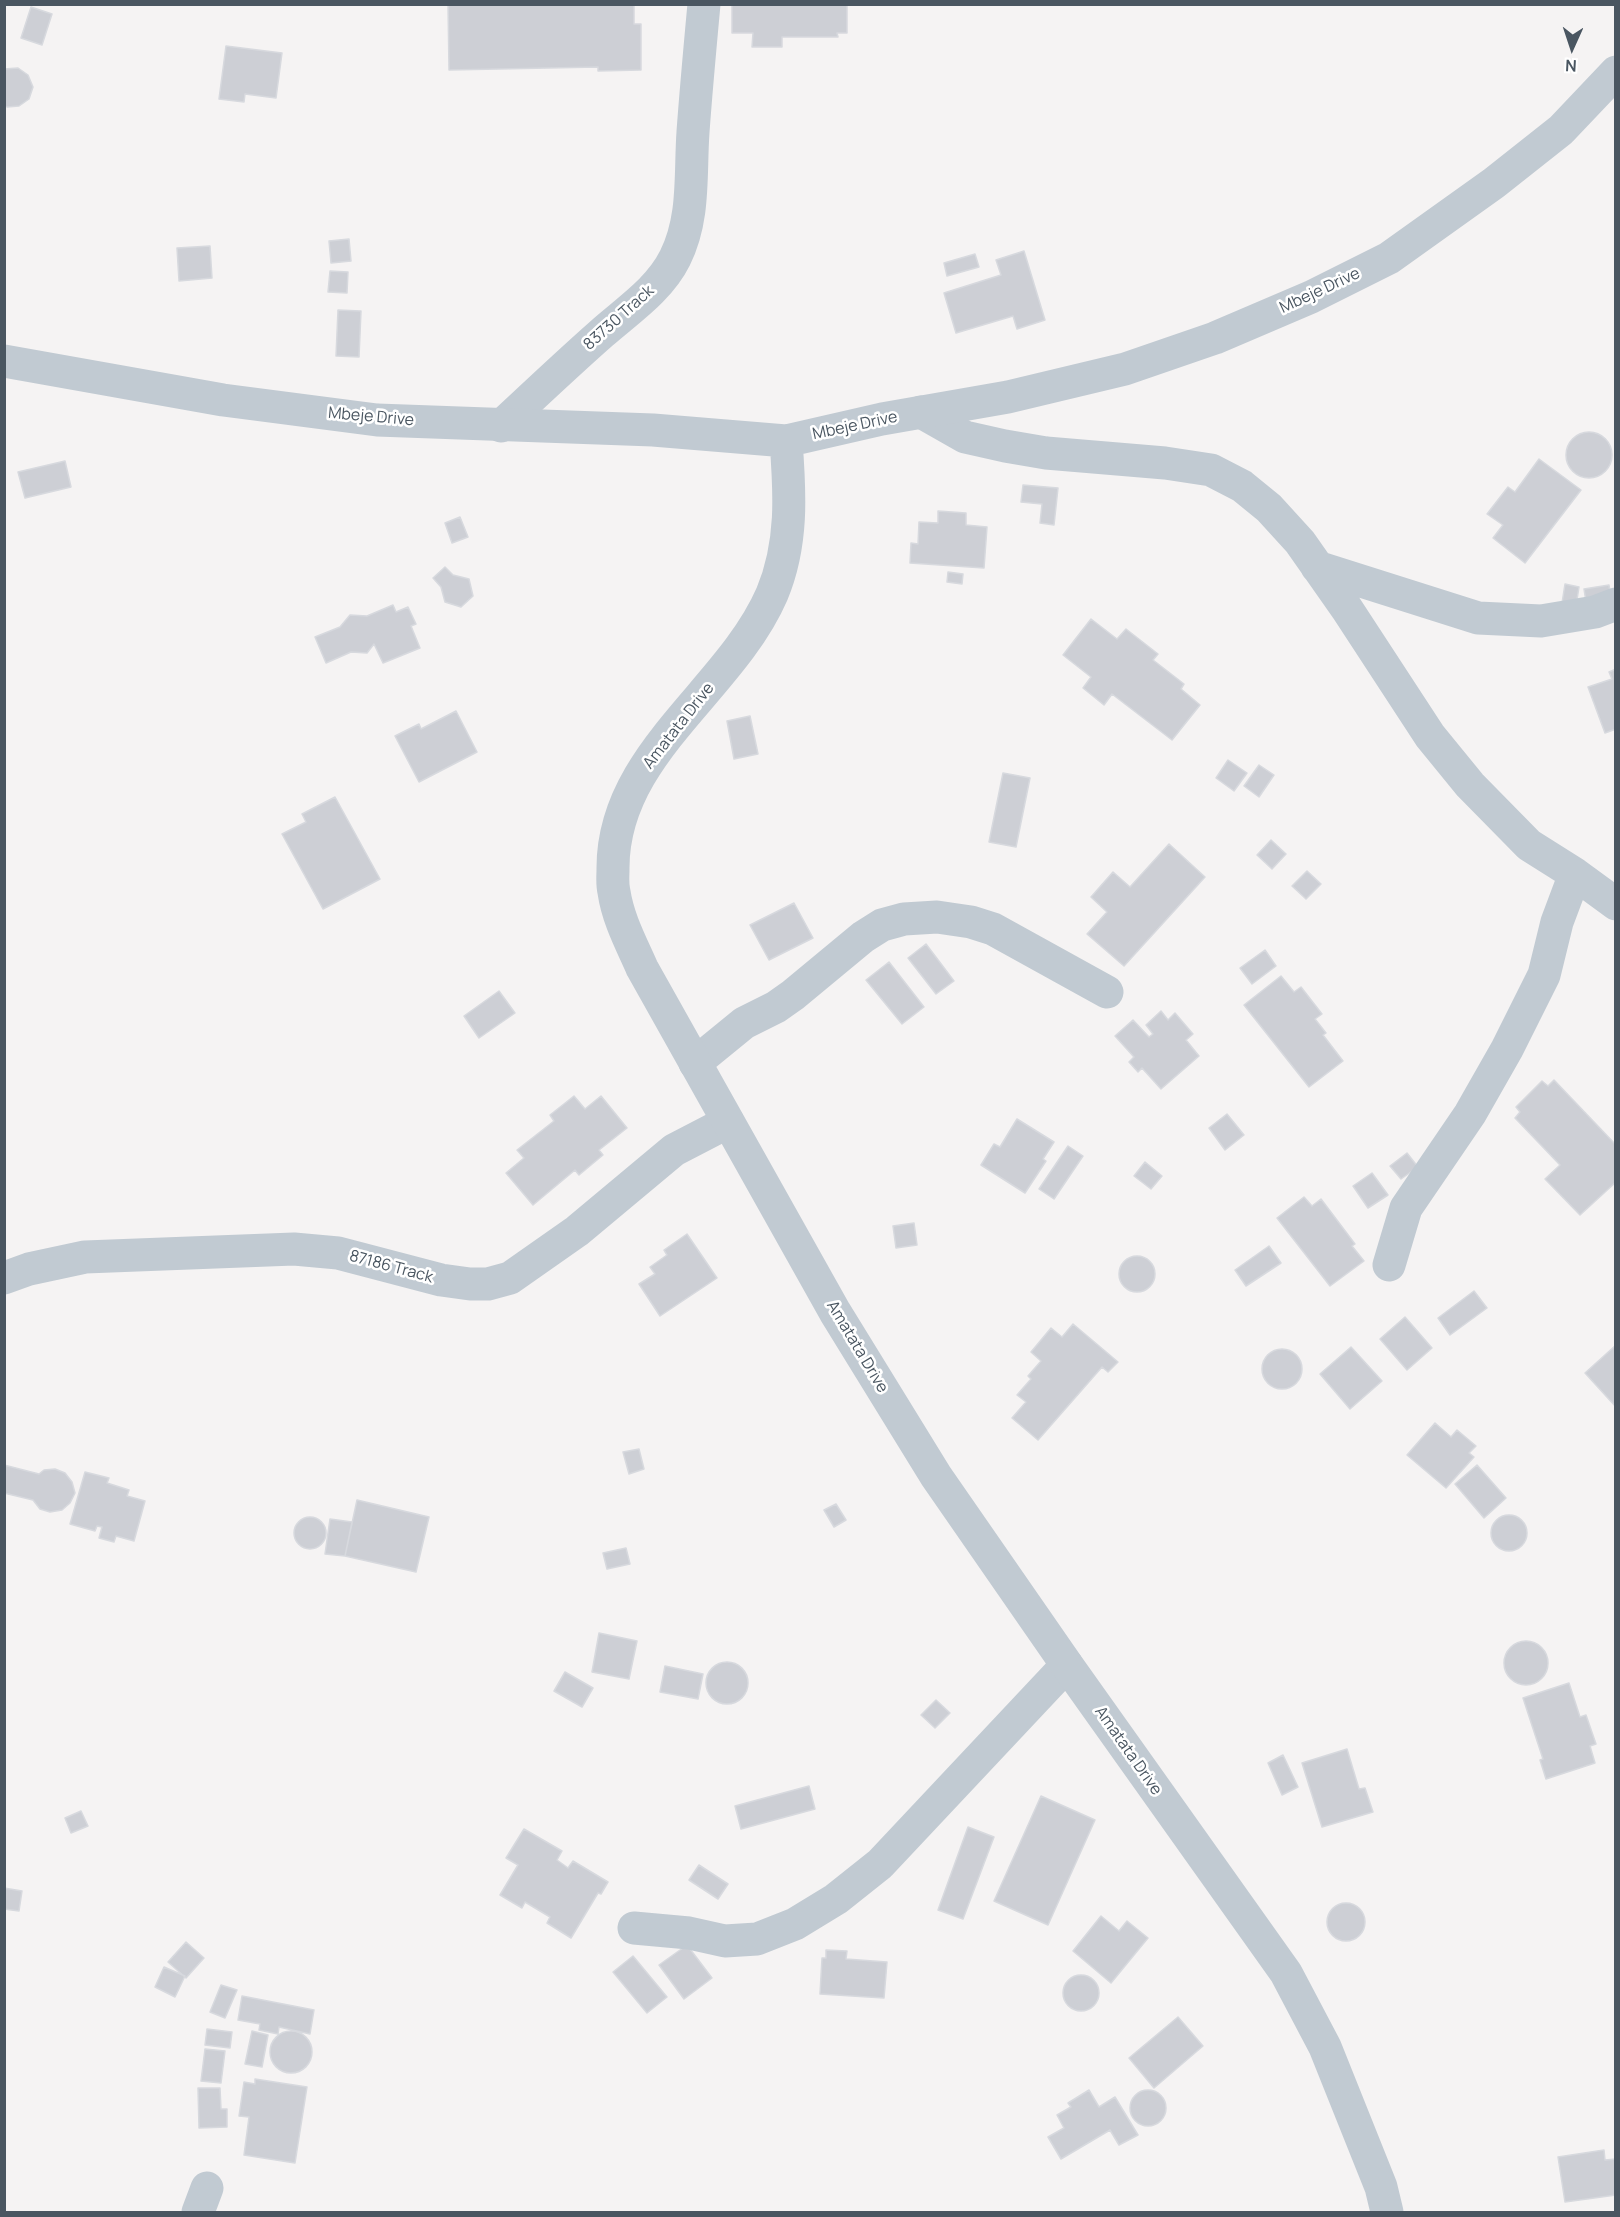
<!DOCTYPE html>
<style>
body{margin:0}
#map{position:relative;width:1620px;height:2217px;overflow:hidden;background:#f5f3f3;font-family:Manrope,sans-serif}
canvas{display:block}
.frame{position:absolute;inset:0;border:6px solid #4a5661;pointer-events:none}
.north{position:absolute;left:1542px;top:18px;width:60px;height:60px;-webkit-text-stroke:4px #fff;paint-order:stroke;rotate:183deg;font-size:16px;font-weight:700;line-height:24px;text-align:center;color:#4a5661}
.north::after{content:'';display:block;margin:auto;width:21px;height:27px;background:#4a5661;clip-path:polygon(50% 0,100% 100%,50% 72%,0 100%)}
</style>
<div id="map">
<canvas width="1620" height="2217"></canvas>
<div class="frame"></div>
<div class="north">N</div>
</div>
<script>
const context = document.querySelector('canvas').getContext('2d');
context.lineJoin = 'round';
function paint(path, color) { context.fillStyle = color; context.fill(path, 'evenodd'); }
function strokePath(path, color, width, dash) { context.strokeStyle = color; context.lineWidth = width; context.lineCap = dash ? 'butt' : 'round'; context.setLineDash(dash || []); context.stroke(path); }
function drawText(font, color, halo, rows, align = 'center') {
  context.font = font + ' Manrope,sans-serif'; context.lineWidth = 5; context.setLineDash([]); context.textBaseline = 'middle'; context.strokeStyle = halo; context.fillStyle = color; for (const [text, x, y, turn = 0] of rows) {
    context.save(); context.translate(x, y); context.rotate((+turn || 0) * Math.PI / 180); context.textAlign = isNaN(turn) ? turn : align; if (halo) context.strokeText(text, 0, 0); context.fillText(text, 0, 0); context.restore();
  }
}
const building = new Path2D(`
 M448,4H634V24H641V70L598,71V67L449,70Z
 M732,4H847V33H837L838,37H782V47H752L753,33H732Z
 M31,7L52,14L42,45L21,38Z
 M226,46L282,53L276,98L245,94L244,102L219,99Z
 M18,68L28,75L33,87L29,99L19,106L7,107L4,105V69Z
 M349,239L351,261L331,263L329,241Z
 M210,246L212,278L179,281L177,248Z
 M1024,251L1045,320L1017,329L1013,316L956,333L944,293L1001,275L996,260Z
 M975,254L979,267L947,276L944,263Z
 M330,271L348,272L347,293L328,292Z
 M338,310L361,311L359,357L336,356Z
 M1566 455a23 23 0 1 1 46 0a23 23 0 1 1-46 0Z
 M1539,459L1581,490L1525,563L1493,538L1503,525L1487,514L1508,487L1515,492Z
 M65,461L71,487L25,498L18,472Z
 M1023,485L1058,488L1054,525L1040,523L1042,504L1021,502Z
 M938,511L966,513V525L987,527L984,568L910,563L911,543L918,544L919,522L938,523Z
 M460,517L468,537L452,543L445,523Z
 M445,567L453,575L469,579L473,596L461,607L445,602L441,587L433,578Z
 M948,572L963,574L962,584L947,582Z
 M1565,584L1579,587L1576,606L1562,603Z
 M1609,585L1611,598L1586,602L1584,589Z
 M393,605L396,612L408,607L416,624L411,626L420,648L383,663L374,644L367,653L351,652L326,663L315,637L340,627L350,615L367,616Z
 M1091,619L1117,639L1126,629L1158,654L1153,660L1184,684L1181,689L1200,705L1172,740L1112,694L1104,705L1083,688L1091,677L1063,655Z
 M1616,669V729L1605,733L1588,687L1612,679L1609,672Z
 M456,711L477,752L419,782L395,736L419,724L421,729Z
 M750,716L758,754L734,759L727,721Z
 M1228,760L1247,773L1234,791L1216,778Z
 M1259,765L1274,775L1259,797L1244,786Z
 M1003,773L1030,778L1016,847L989,842Z
 M335,797L380,879L323,909L282,834L306,822L302,814Z
 M1271,840L1286,854L1272,869L1257,855Z
 M1169,844L1205,877L1124,966L1087,934L1107,912L1091,897L1113,872L1130,887Z
 M1307,871L1321,884L1306,899L1292,886Z
 M794,903L813,938L769,960L750,925Z
 M926,944L954,981L936,994L908,958Z
 M1265,950L1276,966L1252,984L1240,968Z
 M889,962L924,1007L902,1024L866,980Z
 M1281,976L1294,992L1301,987L1322,1014L1315,1019L1326,1033L1323,1035L1343,1061L1309,1087L1244,1005Z
 M499,991L515,1013L479,1038L464,1016Z
 M1161,1011L1168,1020L1175,1013L1193,1034L1186,1040L1199,1056L1161,1089L1142,1068L1138,1072L1129,1062L1134,1057L1115,1036L1133,1020L1149,1037L1153,1034L1146,1025Z
 M1554,1080L1616,1145V1182L1580,1215L1545,1179L1560,1165L1515,1118L1520,1112L1516,1107L1542,1081L1548,1086Z
 M574,1096L585,1109L601,1096L627,1128L599,1150L603,1155L579,1175L575,1170L533,1205L506,1173L524,1158L517,1150L554,1121L550,1115Z
 M1227,1114L1244,1135L1225,1150L1209,1128Z
 M1017,1119L1054,1142L1043,1159L1046,1161L1025,1193L981,1165L994,1144L1000,1147Z
 M1068,1146L1083,1156L1054,1199L1039,1189Z
 M1407,1153L1418,1167L1401,1179L1390,1166Z
 M1145,1162L1162,1176L1151,1189L1134,1176Z
 M1372,1173L1388,1195L1368,1208L1353,1186Z
 M1304,1197L1312,1206L1321,1199L1355,1244L1352,1246L1364,1261L1330,1286L1277,1218Z
 M914,1223L917,1245L896,1248L893,1226Z
 M687,1234L717,1278L660,1316L639,1284L655,1274L650,1267L667,1255L664,1250Z
 M1269,1246L1281,1263L1246,1286L1235,1270Z
 M1119 1274a18 18 0 1 1 36 0a18 18 0 1 1-36 0Z
 M1474,1291L1487,1308L1450,1335L1438,1318Z
 M1405,1317L1432,1348L1407,1370L1380,1339Z
 M1073,1324L1118,1362L1108,1372L1102,1367L1038,1440L1012,1418L1026,1402L1017,1395L1031,1379L1028,1376L1041,1361L1031,1352L1051,1328L1062,1337Z
 M1616,1345V1407L1585,1373Z
 M1351,1347L1382,1381L1350,1409L1320,1374Z
 M1262 1369a20 20 0 1 1 40 0a20 20 0 1 1-40 0Z
 M1435,1423L1451,1437L1457,1430L1476,1446L1469,1453L1474,1457L1446,1488L1407,1455Z
 M639,1449L644,1469L629,1474L623,1452Z
 M4,1465L39,1474L44,1470L55,1469L65,1473L72,1482L75,1493L70,1503L62,1510L50,1512L40,1509L33,1500L4,1493Z
 M1477,1465L1506,1498L1484,1518L1455,1484Z
 M85,1472L109,1478L107,1483L129,1490L127,1496L145,1501L134,1541L116,1536L114,1542L99,1538L102,1527L97,1526L95,1531L70,1524Z
 M357,1500L429,1517L416,1572L345,1556Z
 M836,1504L846,1520L834,1527L824,1510Z
 M1491 1533a18 18 0 1 1 36 0a18 18 0 1 1-36 0Z
 M294 1533a16 16 0 1 1 32 0a16 16 0 1 1-32 0Z
 M330,1519L352,1522L345,1556L325,1554Z
 M626,1548L630,1564L607,1569L603,1553Z
 M599,1633L637,1641L629,1679L592,1672Z
 M1504 1663a22 22 0 1 1 44 0a22 22 0 1 1-44 0Z
 M706 1683a21 21 0 1 1 42 0a21 21 0 1 1-42 0Z
 M665,1666L703,1674L698,1699L660,1692Z
 M565,1672L593,1688L582,1707L554,1691Z
 M1569,1683L1580,1717L1586,1715L1596,1744L1590,1746L1595,1763L1546,1779L1540,1760L1543,1759L1523,1698Z
 M936,1700L950,1713L935,1728L921,1715Z
 M1347,1749L1359,1789L1365,1788L1373,1812L1322,1827L1302,1763Z
 M1283,1755L1298,1787L1282,1795L1268,1763Z
 M809,1786L815,1809L741,1829L735,1806Z
 M1041,1796L1095,1820L1048,1925L994,1901Z
 M81,1811L88,1826L71,1833L65,1818Z
 M968,1827L994,1837L963,1919L938,1910Z
 M524,1829L562,1851L557,1860L568,1868L573,1861L608,1882L601,1894L598,1893L571,1938L547,1923L550,1917L525,1902L522,1908L500,1895L518,1865L506,1858Z
 M699,1865L728,1884L718,1899L689,1880Z
 M4,1888L22,1891L19,1911L4,1909Z
 M1327 1922a19 19 0 1 1 38 0a19 19 0 1 1-38 0Z
 M1101,1916L1119,1931L1127,1921L1148,1938L1111,1983L1073,1951Z
 M186,1942L204,1958L186,1978L168,1962Z
 M687,1945L712,1978L684,1999L659,1965Z
 M826,1950L847,1951L846,1959L887,1962L884,1998L820,1994L822,1958H826Z
 M633,1956L667,1997L647,2013L613,1972Z
 M164,1967L185,1976L175,1997L155,1987Z
 M1063 1993a18 18 0 1 1 36 0a18 18 0 1 1-36 0Z
 M221,1985L237,1990L225,2018L210,2012Z
 M242,1996L314,2010L310,2034L279,2027L278,2034L259,2030L260,2024L238,2020Z
 M1178,2017L1203,2046L1154,2088L1129,2058Z
 M207,2029L232,2032L230,2048L205,2045Z
 M270 2052a21 21 0 1 1 42 0a21 21 0 1 1-42 0Z
 M252,2031L268,2035L262,2067L245,2064Z
 M205,2049L225,2051L221,2083L201,2081Z
 M255,2079L307,2087L295,2163L244,2155L249,2117L239,2116L244,2082L255,2084Z
 M198,2088H220L221,2109H227V2127L199,2128Z
 M1089,2090L1099,2107L1115,2097L1138,2135L1119,2145L1110,2130L1061,2159L1048,2137L1064,2128L1057,2115L1071,2107L1068,2103Z
 M1130 2108a18 18 0 1 1 36 0a18 18 0 1 1-36 0Z
 M1604,2150L1605,2160L1616,2159V2195L1565,2202L1558,2157Z`);
paint(building, '#cdcfd5');
strokePath(building, '#d7d9de', 1.5);
strokePath(new Path2D(`
 M921,412L965,437L1005,446L1046,453L1165,463L1211,470L1242,486L1269,508L1300,542L1347,609L1430,736L1470,785L1529,845L1575,874L1616,904
 M501,426C534,395 568,363 602,333C628,310 659,290 675,258C695,218 690,175 693,132C696,90 700,47 704,4
 M1317,567L1478,618L1541,621L1595,612L1616,604
 M695,1063L744,1023L776,1007L793,995L863,937L882,925L904,919L937,917L971,922L993,929L1107,992
 M1389,1265L1406,1208L1470,1114L1507,1049L1544,975L1557,922L1575,874
 M4,1278L29,1269L85,1257L294,1249L338,1253L441,1280L470,1284H488L510,1278L577,1231L674,1150L728,1122
 M634,1928L689,1933L725,1941L757,1939L795,1924L836,1899L880,1864L1067,1665
 M198,2212L207,2188`), '#c1cad2', 33);
strokePath(new Path2D(`
 M4,361L223,400L377,420L653,430L786,441L882,419L1008,397L1125,369L1215,338L1311,297L1389,258L1494,183L1561,130L1616,72
 M786,441C790,493 793,544 772,594C730,691 612,754 613,869C613,876 612,884 614,892C618,919 631,943 642,968L835,1312L936,1476L1067,1665L1286,1973L1325,2047L1381,2187L1387,2212`), '#c1cad2', 33);
drawText('16px', '#4a5661', '#fff', [
 ["Mbeje Drive",1320,291,-25],
 ["83730 Track",619,318,-42],
 ["Mbeje Drive",371,417,5],
 ["Mbeje Drive",855,426,-12],
 ["Amatata Drive",679,726,-52],
 ["87186 Track",391,1267,15],
 ["Amatata Drive",857,1347,59],
 ["Amatata Drive",1128,1751,55]
]);
</script>
